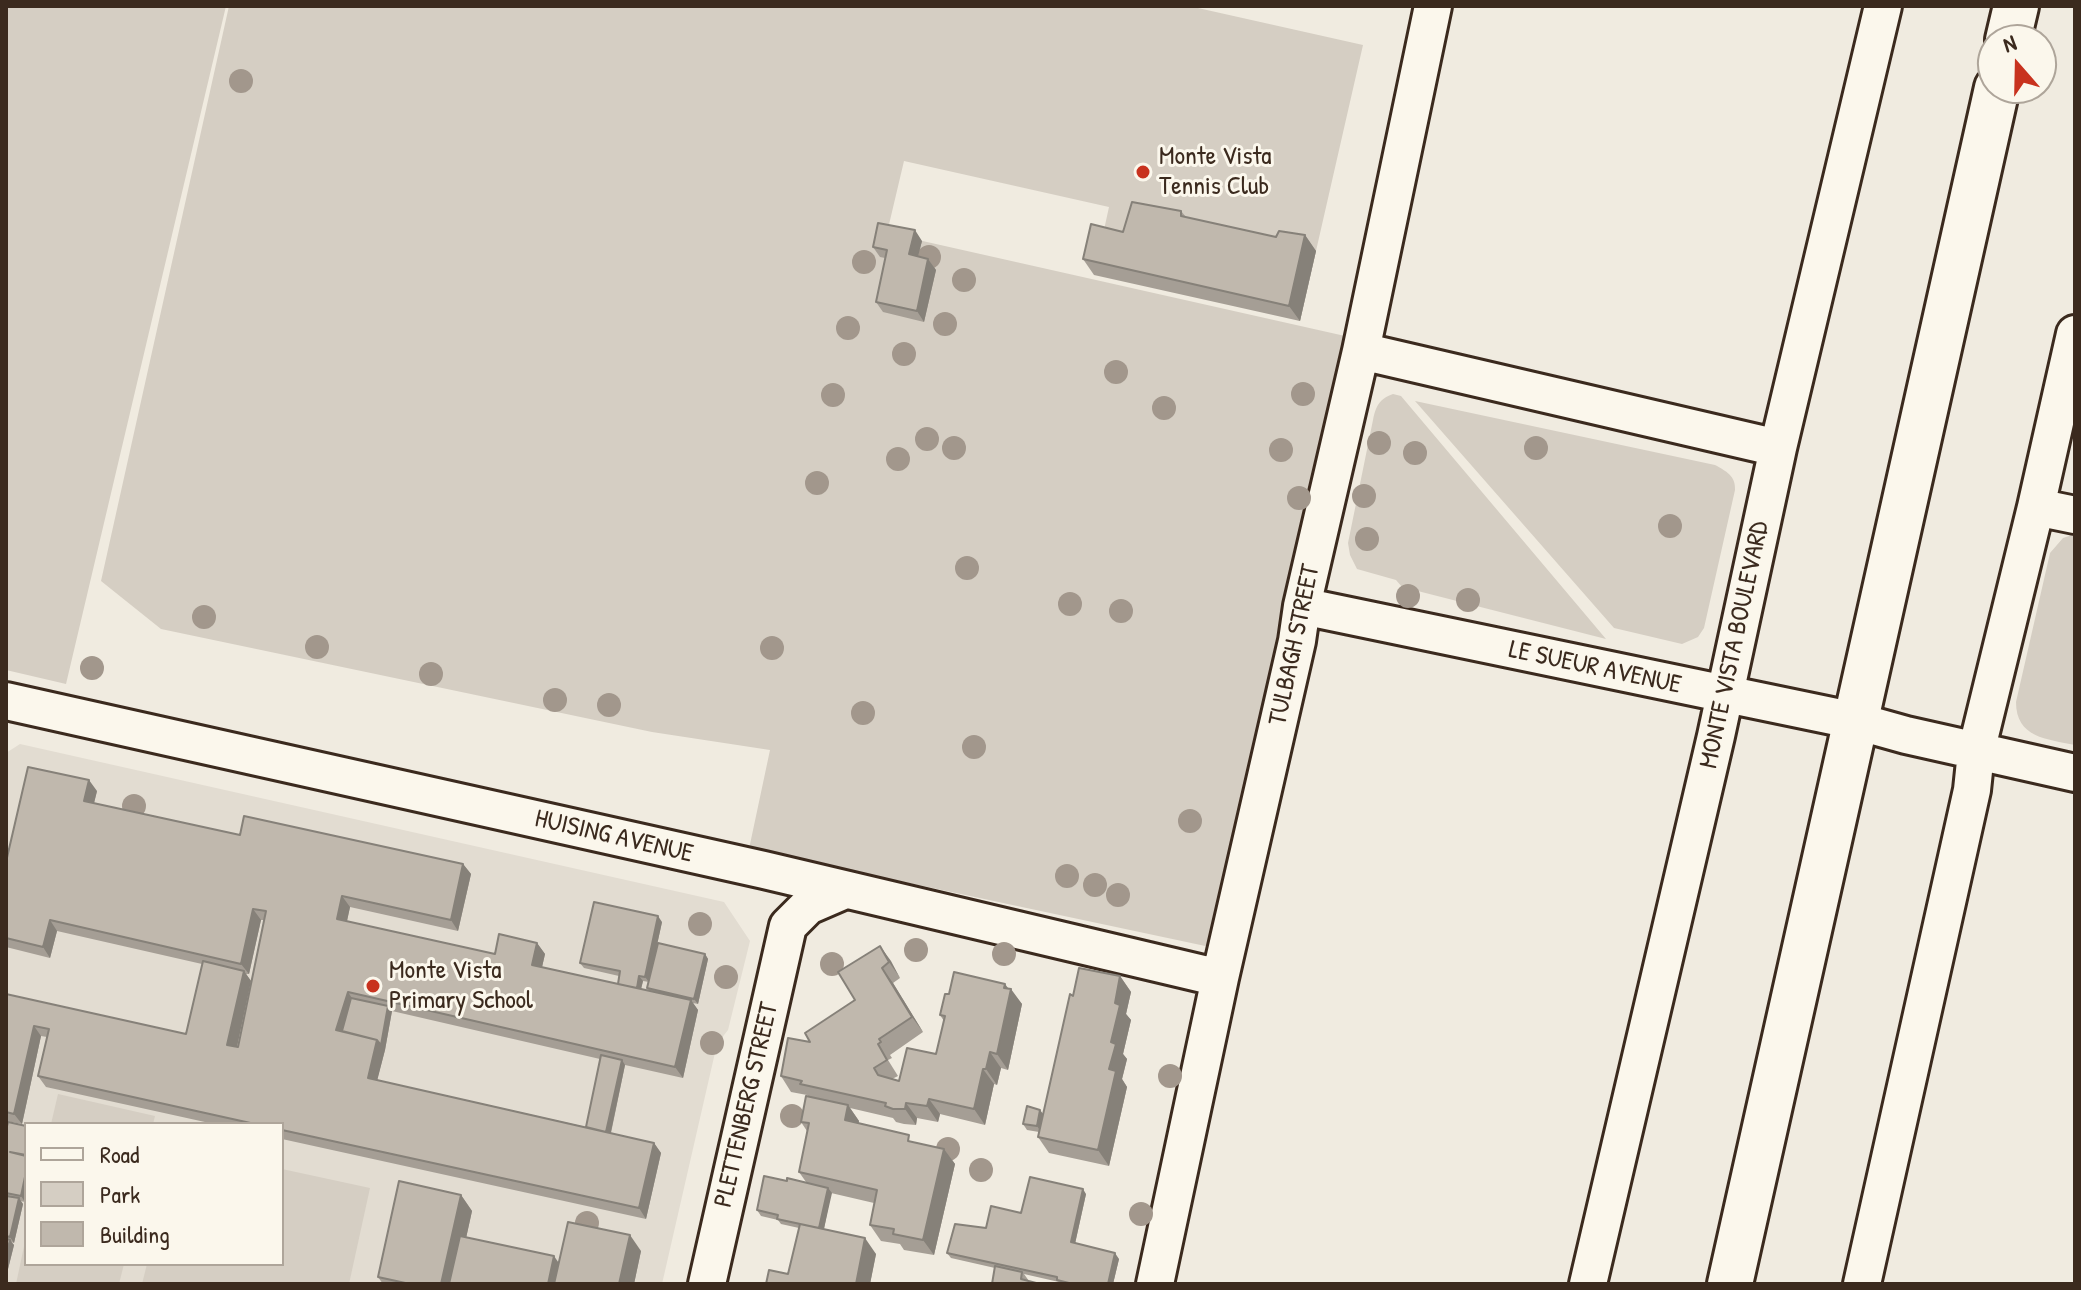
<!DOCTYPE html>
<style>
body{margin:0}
#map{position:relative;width:2081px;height:1290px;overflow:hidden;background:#f0ebe0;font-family:"Patrick Hand",sans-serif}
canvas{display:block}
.frame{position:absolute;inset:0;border:8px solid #3b2a1e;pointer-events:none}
.legend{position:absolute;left:24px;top:1122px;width:260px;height:144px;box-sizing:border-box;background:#fbf7ec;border:2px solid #aea59a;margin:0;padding:10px 14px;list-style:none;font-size:24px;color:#3b2a1e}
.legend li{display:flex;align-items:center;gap:16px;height:40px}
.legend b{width:40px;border:2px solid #aea59a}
.north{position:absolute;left:1977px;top:24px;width:80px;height:80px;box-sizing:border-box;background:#fbf7ec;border:2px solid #aea59a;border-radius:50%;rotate:340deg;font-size:22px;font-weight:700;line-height:32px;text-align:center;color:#3b2a1e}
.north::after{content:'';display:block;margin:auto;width:28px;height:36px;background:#c8321e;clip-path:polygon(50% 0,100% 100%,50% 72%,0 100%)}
</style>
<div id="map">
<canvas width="2081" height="1290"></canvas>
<div class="frame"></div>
<ul class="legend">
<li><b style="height:10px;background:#fbf7ec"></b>Road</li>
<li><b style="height:22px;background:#d5cec3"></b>Park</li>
<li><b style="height:22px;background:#c0b8ad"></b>Building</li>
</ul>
<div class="north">N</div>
</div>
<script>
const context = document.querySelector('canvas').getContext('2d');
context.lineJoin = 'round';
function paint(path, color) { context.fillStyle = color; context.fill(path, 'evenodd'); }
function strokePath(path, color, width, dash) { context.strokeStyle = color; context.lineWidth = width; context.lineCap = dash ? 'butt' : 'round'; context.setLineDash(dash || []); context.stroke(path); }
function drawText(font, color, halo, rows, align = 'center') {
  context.font = font + ' "Patrick Hand",sans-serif'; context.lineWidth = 6; context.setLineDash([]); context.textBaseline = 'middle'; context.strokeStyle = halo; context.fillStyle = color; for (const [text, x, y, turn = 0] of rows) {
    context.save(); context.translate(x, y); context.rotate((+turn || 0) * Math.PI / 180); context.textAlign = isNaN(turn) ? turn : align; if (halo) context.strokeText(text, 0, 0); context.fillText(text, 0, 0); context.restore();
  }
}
paint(new Path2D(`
 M20,744L724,902L750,941L728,1030L717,1044L662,1284H6V753ZM26,1124H282V1264H26Z`), '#e2dcd1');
paint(new Path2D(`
 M6,6H226L66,684L6,670Z
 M229,6H1189L1363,45L1300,321L1102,239L1109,207L904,161L887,233L1345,336L1210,947L749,849L770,750L652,732L161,629L101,581Z
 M1393,394L1401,396L1606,639L1402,587L1396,580L1357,569L1350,555L1348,543L1373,420C1376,406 1379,399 1393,394Z
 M1415,401L1715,465C1726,471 1736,476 1735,490L1704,628L1698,637L1682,644L1614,628Z
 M2075,534V745C2047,739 2016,738 2016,702L2050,553L2063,538Z
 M58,1094L155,1116L153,1124H51Z
 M282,1169L370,1188L349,1284H142L147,1264H282Z
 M26,1237V1264H124L119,1284H16Z`), '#d5cec3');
const minor = new Path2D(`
 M1361,351L1778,448
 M2036,507L2075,515
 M1302,606L1856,721L1906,735L2075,773
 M6,701L764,870L1220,978
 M707,1284L788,926L808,906L845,890
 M1155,1284L1220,978L1297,641L1302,606L1361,351L1433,6
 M1588,1284L1716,736L1778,448L1883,6
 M1862,1284L1972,790L1976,752L2036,507L2075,334`);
const secondary = new Path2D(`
 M2008,40L2016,6
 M1730,1284L1997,88`);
strokePath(minor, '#3b2a1e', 42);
strokePath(secondary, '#3b2a1e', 50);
strokePath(minor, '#fbf7ec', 36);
strokePath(secondary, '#fbf7ec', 44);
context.fillStyle = '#a2978c';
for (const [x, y] of [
 [241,81],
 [929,257],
 [864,262],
 [964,280],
 [945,324],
 [848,328],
 [904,354],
 [1116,372],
 [1303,394],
 [833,395],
 [1164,408],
 [927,439],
 [1379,443],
 [954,448],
 [1536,448],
 [1281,450],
 [1415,453],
 [898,459],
 [817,483],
 [1364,496],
 [1299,498],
 [1670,526],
 [1367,539],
 [967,568],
 [1408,596],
 [1468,600],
 [1070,604],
 [1121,611],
 [204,617],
 [317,647],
 [772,648],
 [92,668],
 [431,674],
 [555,700],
 [609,705],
 [863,713],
 [974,747],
 [134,806],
 [1190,821],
 [1067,876],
 [1095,885],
 [1118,895],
 [700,924],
 [916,950],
 [1004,954],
 [832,964],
 [726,977],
 [712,1043],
 [1170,1076],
 [792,1116],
 [948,1149],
 [981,1170],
 [1141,1214],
 [587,1223]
]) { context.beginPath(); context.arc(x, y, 12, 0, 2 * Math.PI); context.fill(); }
paint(new Path2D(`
 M1181,211L1186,217L1276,237L1305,235L1316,251L1300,321L1094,275L1083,259L1123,232Z
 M922,241L918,256L928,259L936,270L924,322L883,312L876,302L885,258L880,257L873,247Z
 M97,791L94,803L240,835L463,864L471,874L458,931L350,907L347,921L495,954L537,943L545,954L542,967L618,984L619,976L584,968L580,963L662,922L653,963L705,954L708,959L698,1004L693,1003L698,1010L683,1078L625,1065L611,1133L654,1143L661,1153L646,1219L282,1139V1124H214L46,1087L38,1076L47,1037L41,1036L22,1124L6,1121V994L186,1034L202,964L57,931L50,958L6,947V862ZM261,920H264L238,1047H237L251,981L246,974H249ZM643,981L649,982L647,988L649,990L641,989ZM392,1011L600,1059L586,1127L377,1080L385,1050Z
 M880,946L900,978L893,983L923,1032L890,1055L892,1058L888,1060L898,1076L892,1079L899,1081L936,1054L944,1021L940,1015L949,994L1008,988L1022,1004L1008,1070L1001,1068L997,1085L994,1084L985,1125L940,1114L938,1122L917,1118L916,1125L904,1124L896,1122L893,1118L850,1108L859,1121L858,1123L915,1143L944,1149L955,1164L934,1255L904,1250L900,1244L881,1241L870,1225L874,1203L831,1193L824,1229L876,1254L870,1284H766L788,1274L799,1228L781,1224L778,1220L761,1216L757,1210L787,1181L806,1182L799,1172L807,1131L801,1122L809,1097L807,1095L791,1092L781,1076L810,1042L855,1000Z
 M1120,976L1131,992L1126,1014L1131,1020L1123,1054L1127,1059L1122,1079L1127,1087L1109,1166L1049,1153L1038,1137L1039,1132L1027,1130L1023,1124L1043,1114L1073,996Z
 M26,1126V1195L25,1202L20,1201L23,1204L14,1243L11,1242L14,1245L7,1273L6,1130Z
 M1086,1194L1075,1244L1119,1259L1113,1284H1060L1059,1282L1024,1274L1029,1281L992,1284L995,1268L951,1258L947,1253L986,1228L1021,1213Z
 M461,1195L472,1211L466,1238L559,1263L641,1251L634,1284H383L378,1277Z`), '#a59e95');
paint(new Path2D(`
 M915,230L922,241L916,264L909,254Z
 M1305,235L1316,251L1300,321L1289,306Z
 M928,259L936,270L924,322L917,311Z
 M89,780L97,791L92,811L84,801Z
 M463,864L471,874L458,931L451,920Z
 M342,896L350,907L345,930L337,919Z
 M253,909L261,920L249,974L241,964Z
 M658,916L662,922L649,982L645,977Z
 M50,920L57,931L50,958L43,947Z
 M537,943L545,954L540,976L532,965Z
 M880,946L891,961L900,978L889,962Z
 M705,954L708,959L698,1004L694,999Z
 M882,968L893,983L923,1032L912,1017Z
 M244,971L251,981L235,1056L227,1045Z
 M639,976L643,981L639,997L636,992Z
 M1120,976L1131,992L1126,1014L1131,1020L1123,1054L1127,1059L1122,1079L1127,1087L1109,1166L1098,1150L1109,1069L1115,1003Z
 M1005,984L1011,992V989L1022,1004L1008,1070L997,1054Z
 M348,992L355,1003L345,1036L336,1030Z
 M691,1000L698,1010L683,1078L675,1067Z
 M388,1006L392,1011L385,1050L375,1089L368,1078L377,1040Z
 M34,1026L41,1036L22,1124L14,1114Z
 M990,1052L1001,1068L997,1085L986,1069Z
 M622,1060L625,1065L609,1141L605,1136Z
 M983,1069L994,1084L985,1125L974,1109Z
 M929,1099L940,1114L938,1122L927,1106Z
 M906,1103L917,1118L916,1125L905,1109Z
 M848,1105L859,1121L856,1136L845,1120Z
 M1040,1110L1044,1115L1041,1132L1037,1126Z
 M654,1143L661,1153L646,1219L639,1208Z
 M944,1149L955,1164L934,1255L923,1240Z
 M26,1172V1195L25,1202L21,1196Z
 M828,1188L832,1193L823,1233L819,1228Z
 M1083,1189L1086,1194L1074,1248L1071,1242Z
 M461,1195L472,1211L456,1284H441Z
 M19,1198L23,1204L14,1243L10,1237Z
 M630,1235L641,1251L634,1284H619Z
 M865,1238L876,1254L870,1284H856Z
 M10,1240L14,1245L7,1273L6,1255Z
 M1115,1253L1119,1259L1113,1284H1108Z
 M554,1256L565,1272L562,1284H548Z`), '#868179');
const building = new Path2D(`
 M1132,202L1181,211V216L1276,237L1279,231L1305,235L1289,306L1083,259L1091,224L1123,232Z
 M878,223L915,230L909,254L928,259L917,311L876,302L887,250L873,247Z
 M28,767L89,780L84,801L240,835L244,816L463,864L451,920L342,896L337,919L495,954L499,934L537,943L532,965L691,1000L675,1067L348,992L336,1030L377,1040L368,1078L654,1143L639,1208L282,1130V1124H255L38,1076L49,1029L34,1026L14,1114L6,1112V994L186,1034L203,961L244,971L227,1045L238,1047L266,911L253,909L241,964L50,920L43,947L6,938V862Z
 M594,902L658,916L645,977L639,976L637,988L618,984L620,971L580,963Z
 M658,943L705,954L694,999L647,988Z
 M880,946L889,962L882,968L912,1017L879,1039L881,1042L878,1044L887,1060L874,1068L878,1075L899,1081L907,1048L936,1054L945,1016L940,1015L945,994H949L954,972L1005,984L1004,988L1011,989L997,1054L990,1052L986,1069H983L974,1109L929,1099L927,1106L906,1103L905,1109H893L885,1106L886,1103L800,1084L802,1081L781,1076L788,1038L810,1042L805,1033L855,1000L838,972Z
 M1079,968L1120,976L1115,1003L1120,1005L1111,1042L1116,1044L1109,1069L1116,1071L1098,1150L1038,1137L1070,994L1073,996Z
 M351,998L388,1006L381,1045L377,1040L342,1031Z
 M601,1055L622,1060L606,1132L586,1127Z
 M806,1096L848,1105L845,1120L909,1135L908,1141L944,1149L923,1240L893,1234L894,1229L870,1225L877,1190L799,1172L809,1123L801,1122Z
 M1027,1106L1040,1110L1037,1126L1023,1124Z
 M8,1122L26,1126V1155L10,1152L26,1156V1172L21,1196L6,1193V1130Z
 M764,1176L787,1181V1178L828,1188L819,1228L777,1219L778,1215L757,1210Z
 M1030,1177L1083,1189L1071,1242L1115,1253L1108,1284H1073L1057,1280V1277L947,1253L955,1224L986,1228L991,1206L1021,1213Z
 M399,1181L461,1195L441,1284H410L378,1277Z
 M6,1196L19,1198L10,1237L6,1236Z
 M568,1222L630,1235L619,1284H554Z
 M800,1224L865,1238L856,1284H766L769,1270L788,1274Z
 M460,1236L554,1256L548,1284H449Z
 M6,1239L10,1240L6,1255Z
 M995,1266L1022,1272L1021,1279L1040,1284H992Z`);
paint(building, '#c0b8ad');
strokePath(building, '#868179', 2);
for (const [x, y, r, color] of [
 [1143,172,8,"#c8321e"],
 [373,986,8,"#c8321e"]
]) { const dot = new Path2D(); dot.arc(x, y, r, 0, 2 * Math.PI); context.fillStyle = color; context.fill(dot); strokePath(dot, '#fbf7ec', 3); }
drawText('26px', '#3b2a1e', '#fbf7ec', [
 ["Monte Vista",1159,157],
 ["Tennis Club",1159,187],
 ["Monte Vista",389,971],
 ["Primary School",389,1001]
], 'left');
drawText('26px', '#3b2a1e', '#fbf7ec', [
 ["TULBAGH STREET",1295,645,-78],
 ["MONTE VISTA BOULEVARD",1735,645,-78],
 ["LE SUEUR AVENUE",1595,668,12],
 ["HUISING AVENUE",614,837,13],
 ["PLETTENBERG STREET",747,1105,-77]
]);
</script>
